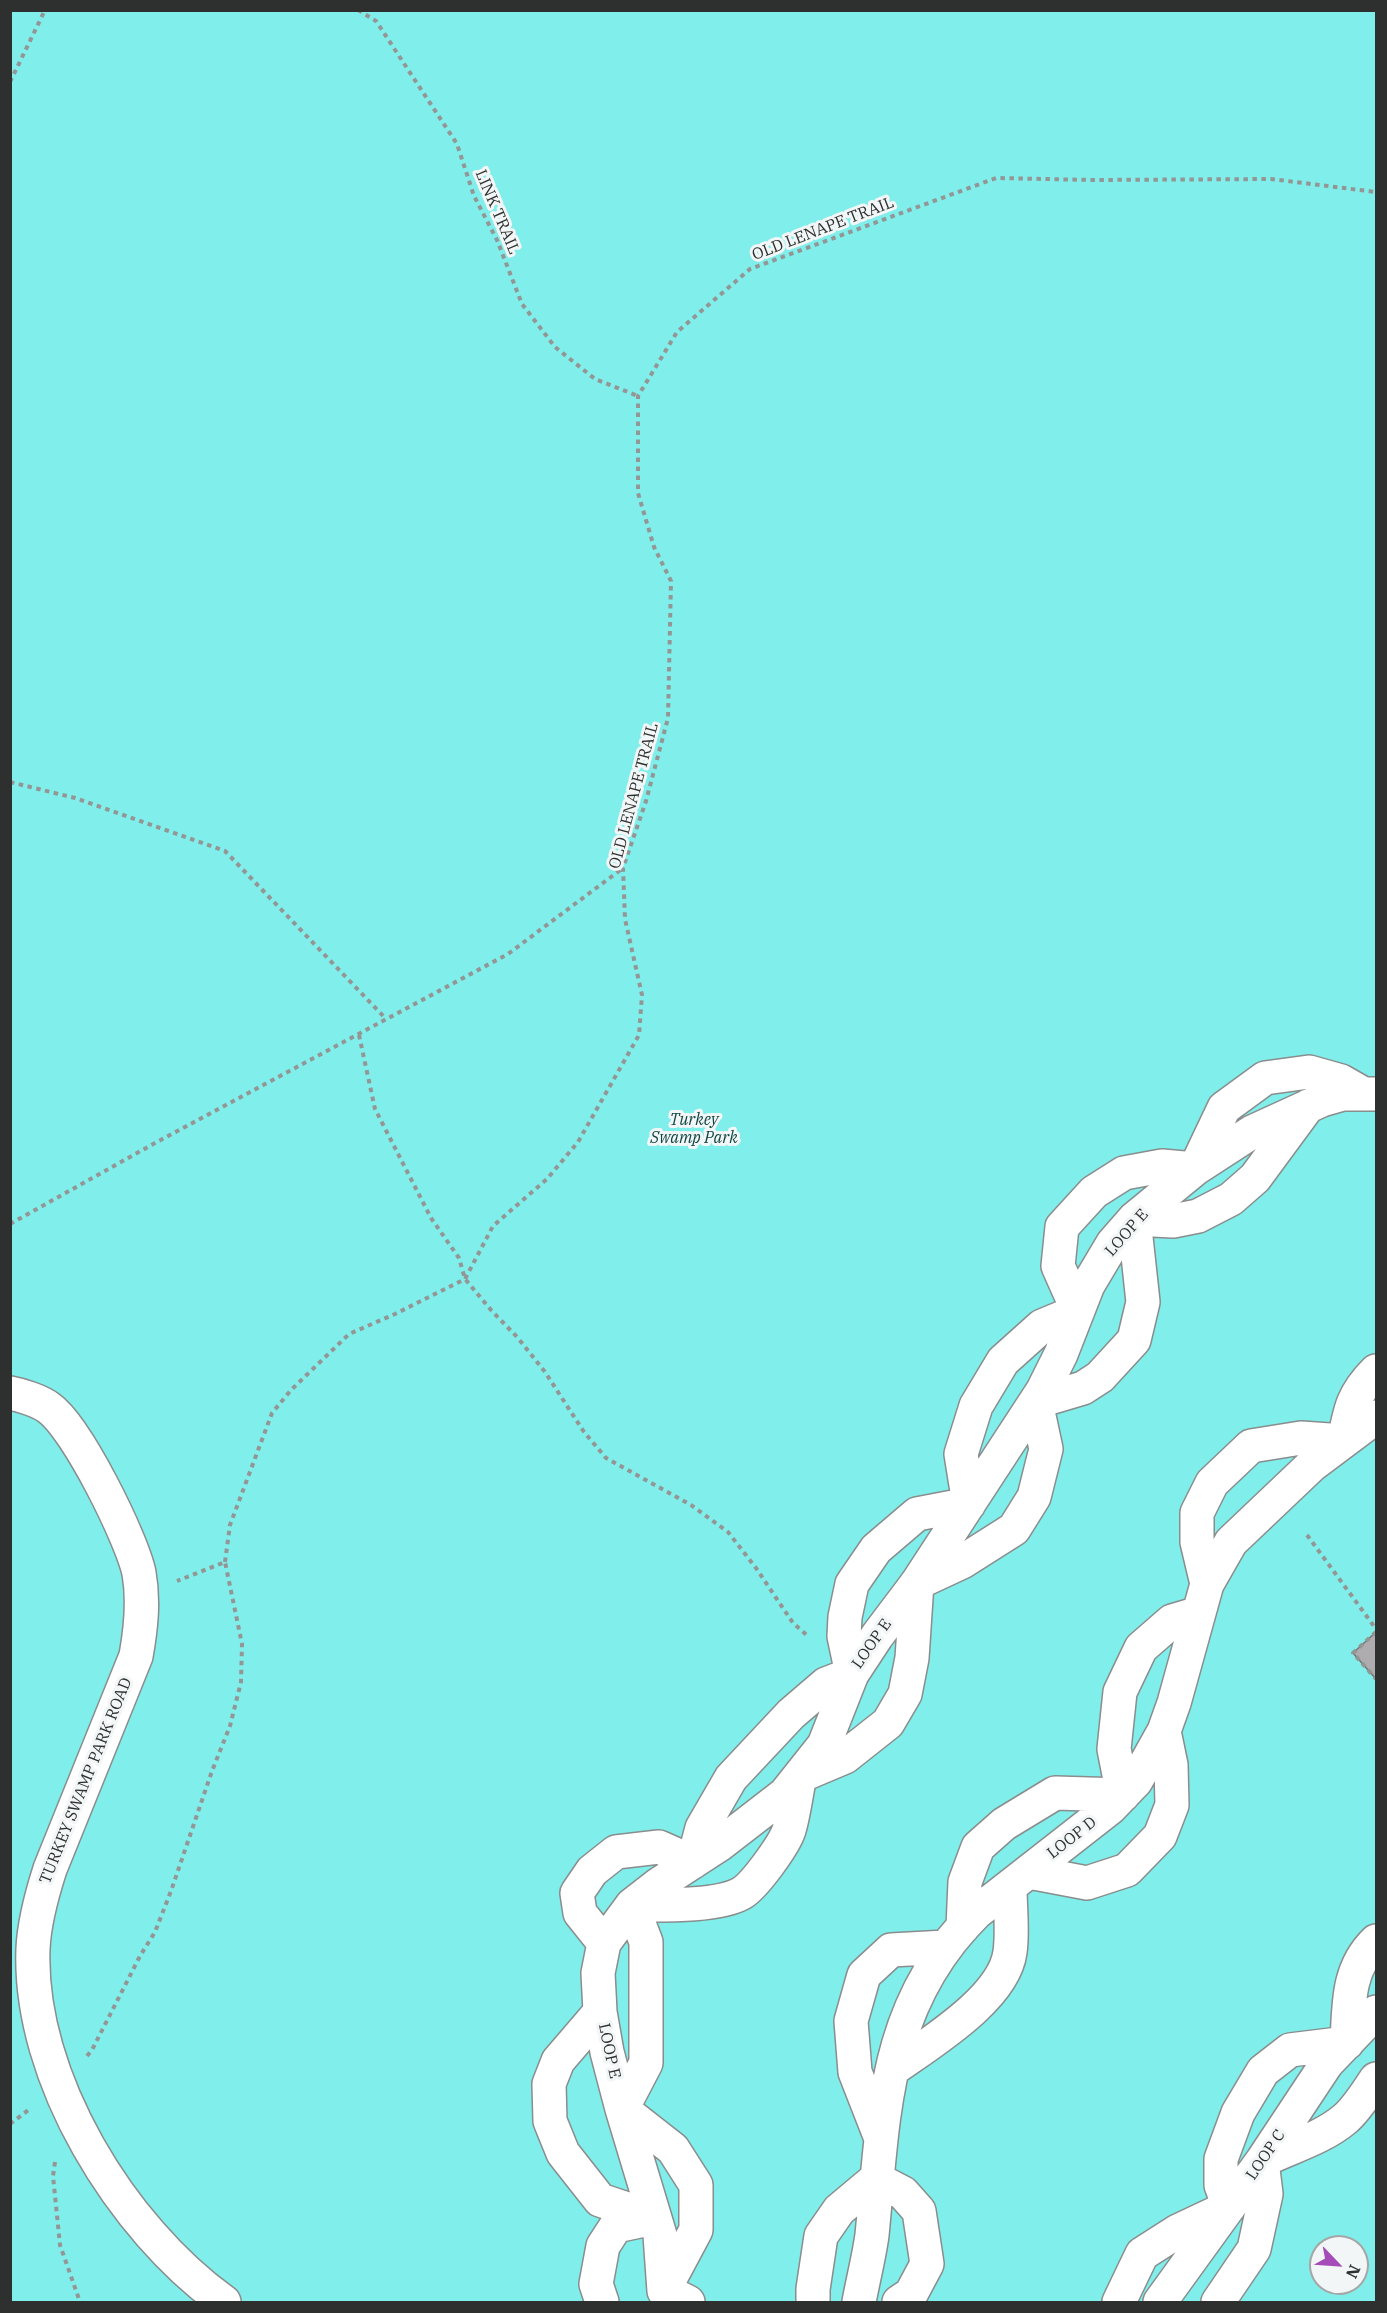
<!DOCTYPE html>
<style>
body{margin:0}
#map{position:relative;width:1387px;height:2313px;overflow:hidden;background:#e5e9e9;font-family:"IBM Plex Serif",serif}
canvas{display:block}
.frame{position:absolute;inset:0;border:12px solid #2e302f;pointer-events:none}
.north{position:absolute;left:1309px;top:2235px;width:60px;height:60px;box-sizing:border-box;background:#f2f6f6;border:2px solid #a4a7a6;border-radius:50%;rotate:115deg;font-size:16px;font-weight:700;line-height:24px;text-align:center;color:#2e302f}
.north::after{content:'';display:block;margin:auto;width:21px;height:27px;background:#a54cb8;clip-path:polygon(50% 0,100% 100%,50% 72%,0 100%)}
</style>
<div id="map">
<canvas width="1387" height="2313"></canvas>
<div class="frame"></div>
<div class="north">N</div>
</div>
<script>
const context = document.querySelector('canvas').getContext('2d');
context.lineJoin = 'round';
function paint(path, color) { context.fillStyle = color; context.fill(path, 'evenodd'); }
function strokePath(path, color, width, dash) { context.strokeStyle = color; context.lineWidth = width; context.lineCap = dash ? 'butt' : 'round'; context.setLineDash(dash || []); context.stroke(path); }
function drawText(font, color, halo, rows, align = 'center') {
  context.font = font + ' "IBM Plex Serif",serif'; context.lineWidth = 6; context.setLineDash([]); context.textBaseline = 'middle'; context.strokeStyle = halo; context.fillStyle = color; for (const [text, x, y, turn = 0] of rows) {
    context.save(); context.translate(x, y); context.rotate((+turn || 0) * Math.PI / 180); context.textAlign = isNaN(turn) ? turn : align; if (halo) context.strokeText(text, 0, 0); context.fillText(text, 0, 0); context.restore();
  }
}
paint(new Path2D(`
 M10,11H1376V2302H11ZM1321,2247H1357V2283H1321Z`), '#80eeea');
const building = new Path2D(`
 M1376,1632V1679L1353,1653Z`);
paint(building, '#aeacae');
strokePath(building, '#767477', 1.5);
const minor = new Path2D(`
 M10,1393C21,1395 40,1401 49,1408C77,1428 132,1539 139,1573C144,1601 141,1628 136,1656L50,1869C42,1894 34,1922 33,1949C28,2078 122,2229 224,2302
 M1207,1584L1197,1542V1513L1212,1483L1251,1446L1301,1438L1344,1441C1350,1409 1353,1394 1376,1371
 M1029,1872L1087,1883L1127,1870L1160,1836L1172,1805L1171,1765L1164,1731
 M963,1927L965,1882L978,1847L1004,1824L1055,1793L1123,1795L1114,1749L1120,1692L1141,1648L1172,1621L1199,1613
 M604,1943L580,1913L577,1893L592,1871L616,1852L659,1847L693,1862L702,1828L731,1778L791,1714L826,1684L852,1674L844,1636L845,1617L852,1584L876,1549L917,1514L969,1504L961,1454L976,1406L1003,1361L1042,1326L1078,1311L1058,1266L1062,1227L1094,1192L1124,1173L1162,1166L1195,1169L1224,1108L1265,1078L1309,1072L1341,1081L1362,1093
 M600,2012L558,2061L549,2084L550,2121L563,2153L600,2200L654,2218L616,2226L603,2246L596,2284L602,2302
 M892,2070C928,2044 1004,1999 1010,1952C1013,1931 1010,1908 1010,1887
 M880,2136L855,2072L851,2021L864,1975L891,1950L946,1947
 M664,2291L660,2235L622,2109L607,2052L600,2012L598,1973L604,1943L632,1905L659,1884L719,1845L785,1794L824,1745L852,1674L877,1636L917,1583L1043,1390L1061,1354L1088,1285L1113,1243L1134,1219L1195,1169L1252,1132L1322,1100L1343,1094H1376
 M688,2302L664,2290L696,2230V2185L673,2149L622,2109L646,2063V1942L632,1905C659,1905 718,1907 742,1893C755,1885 784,1845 789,1830C794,1813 796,1794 800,1776L845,1757L888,1723L905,1694L912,1658L917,1583L962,1562L1014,1529L1034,1497L1046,1449L1036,1402L1083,1388L1100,1377L1134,1340L1143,1302L1134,1219L1173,1221L1198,1216L1231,1199L1255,1178L1308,1106
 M813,2302V2289L821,2236L839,2210L876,2179L903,2193L919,2211L927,2264L911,2294L899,2302
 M859,2302C863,2280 869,2257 872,2235C884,2113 883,2004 977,1912L1110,1808L1136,1781L1164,1731L1174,1703L1207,1584L1231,1542L1312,1465L1376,1417
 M1119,2302L1142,2254L1178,2231L1229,2207L1221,2185V2159L1238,2113L1263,2071L1290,2050L1347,2043C1349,2005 1347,1969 1376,1941
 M1160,2302L1262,2161L1327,2063L1376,2012
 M1218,2302L1254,2249L1266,2194L1262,2161C1290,2147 1321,2139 1345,2119C1357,2109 1367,2092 1376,2079`);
strokePath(minor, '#898d8d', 36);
strokePath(new Path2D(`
 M358,10L376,21L457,144L474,196L497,240L522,304L555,347L595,379L638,396
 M10,82L45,10
 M10,782L75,798L225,851L386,1019
 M359,1035L375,1109L431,1218L459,1258L465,1279L491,1310L518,1338L545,1372L584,1432L606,1458L691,1505L728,1532L756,1568L793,1623L809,1637
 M10,1224L155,1143L508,954L623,868
 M1307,1535L1376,1629
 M225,1562L230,1525L272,1413L291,1390L349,1334L395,1314L465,1279L493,1226L547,1179L578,1142L639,1035L642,995L625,919L623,868L646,801L668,718L671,581L654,547L638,493V396L677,332L750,269L996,178L1093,180L1271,179L1376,192
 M1376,1632L1353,1653L1376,1679
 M87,2056L92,2050L140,1956L155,1932L171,1891L212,1771L230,1726L241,1682L242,1644L225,1562L177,1581
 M10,2124L31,2108
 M55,2162L53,2176L60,2245L80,2302`), '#939695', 4, [4.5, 4.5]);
strokePath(minor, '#fff', 33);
drawText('16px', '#2e302f', '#f2f6f6', [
 ["LINK TRAIL",497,212,67],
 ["OLD LENAPE TRAIL",823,229,-21],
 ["OLD LENAPE TRAIL",634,796,-75],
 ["LOOP E",1127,1233,-49],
 ["LOOP E",872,1644,-55],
 ["TURKEY SWAMP PARK ROAD",86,1781,-68],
 ["LOOP D",1072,1838,-38],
 ["LOOP E",609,2051,78],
 ["LOOP C",1266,2155,-56]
]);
drawText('italic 16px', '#114544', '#f2f6f6', [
 ["Turkey",694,1120],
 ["Swamp Park",694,1138]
]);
</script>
